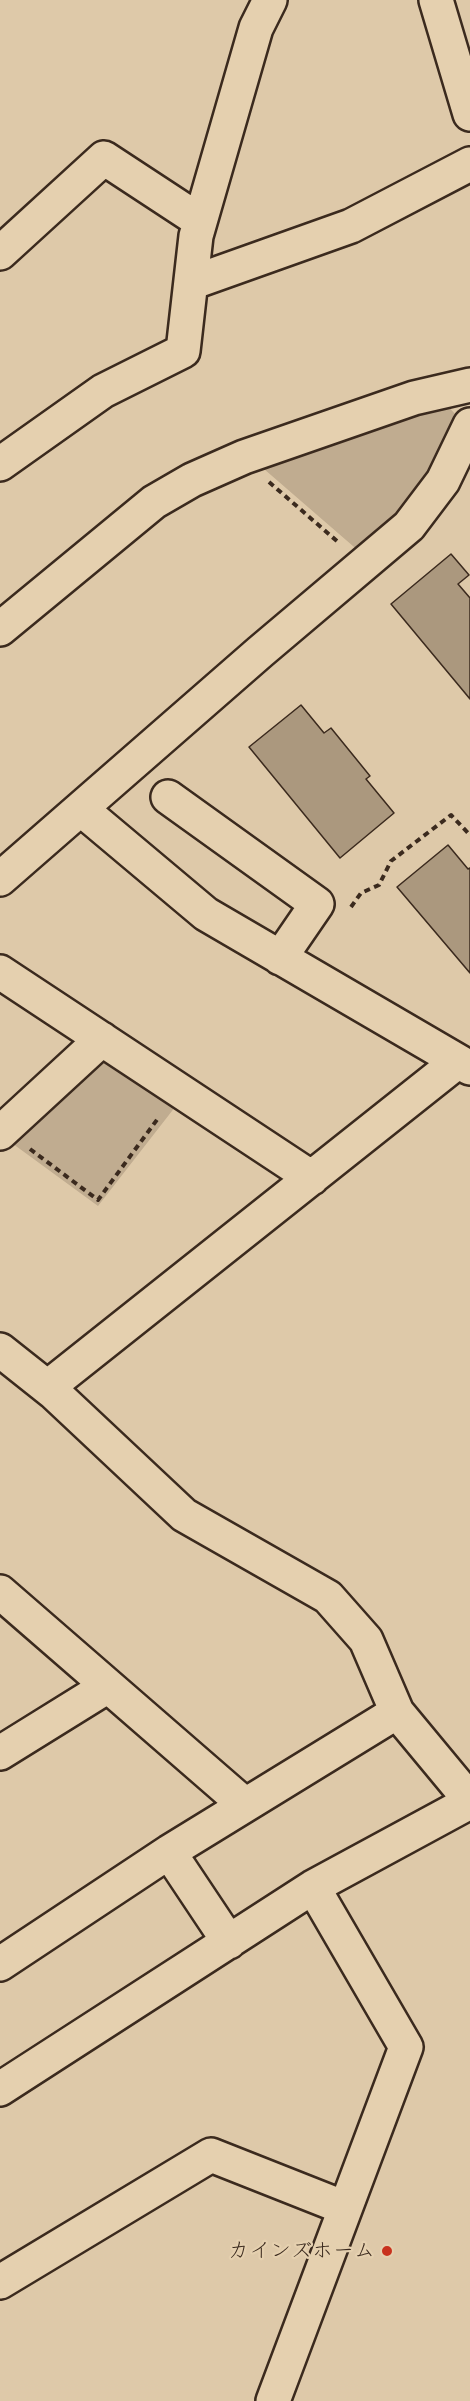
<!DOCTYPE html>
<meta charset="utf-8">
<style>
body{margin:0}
canvas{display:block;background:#dec9a9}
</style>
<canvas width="470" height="2401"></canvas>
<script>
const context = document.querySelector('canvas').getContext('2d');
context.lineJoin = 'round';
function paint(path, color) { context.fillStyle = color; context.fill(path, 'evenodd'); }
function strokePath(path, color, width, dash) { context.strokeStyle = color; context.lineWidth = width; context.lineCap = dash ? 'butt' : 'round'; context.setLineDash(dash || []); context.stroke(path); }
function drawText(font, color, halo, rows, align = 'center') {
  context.font = font + ' Delius,"Klee One",sans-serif'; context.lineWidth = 4.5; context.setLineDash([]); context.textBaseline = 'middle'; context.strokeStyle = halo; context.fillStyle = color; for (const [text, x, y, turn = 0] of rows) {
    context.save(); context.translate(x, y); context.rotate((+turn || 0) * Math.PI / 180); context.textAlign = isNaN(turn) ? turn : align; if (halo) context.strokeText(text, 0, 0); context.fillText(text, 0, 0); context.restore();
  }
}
paint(new Path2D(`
 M446,404L456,415L434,464L393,525L361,553L264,469L263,465Z
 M110,1053L179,1102L98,1206L9,1141Z`), '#c0ac90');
const building = new Path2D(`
 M451,554L469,575L458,584L470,598V699L391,604Z
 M301,705L324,733L331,728L370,776L366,779L394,813L340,858L249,747Z
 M448,845L468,869L470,868V973L397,887Z`);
paint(building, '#ab987e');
strokePath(building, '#3b2a1e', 1.5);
const minor = new Path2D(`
 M436,0L470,114
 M0,253L104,158L200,221
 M191,283L351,226L470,164
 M0,464L103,391L183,351L196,236L256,28L270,0
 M0,629L154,502L192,480L244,457L414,398L470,385
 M168,797L317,904L280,958
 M81,809L206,914L470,1068
 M0,879L260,652L409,526L443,481L470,425
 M0,972L312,1178
 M0,1133L102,1039
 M0,1350L53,1392L184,1515L328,1597L366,1640L397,1712L470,1800
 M48,1387L457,1062
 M0,1592L244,1804
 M0,1753L108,1686
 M169,1852L229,1942
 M0,1964L169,1852L397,1712
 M0,2089L313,1887L470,1802
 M0,2282L211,2155L345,2208
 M273,2401L406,2047L313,1887`);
strokePath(minor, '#3b2a1e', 38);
strokePath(new Path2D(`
 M269,482L338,542
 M351,907L361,893L379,885L391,861L451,815L470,835
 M30,1149L98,1200L159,1117`), '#3b2a1e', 4, [6, 4.5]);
strokePath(minor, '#e5d0af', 33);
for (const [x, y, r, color] of [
 [387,2251,6,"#c8321e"]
]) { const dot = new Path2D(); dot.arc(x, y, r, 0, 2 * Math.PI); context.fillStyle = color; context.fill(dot); strokePath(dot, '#e5d0af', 2); }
drawText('21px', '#3b2a1e', '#e5d0af', [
 ["カインズホーム",375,2251]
], 'right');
</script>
